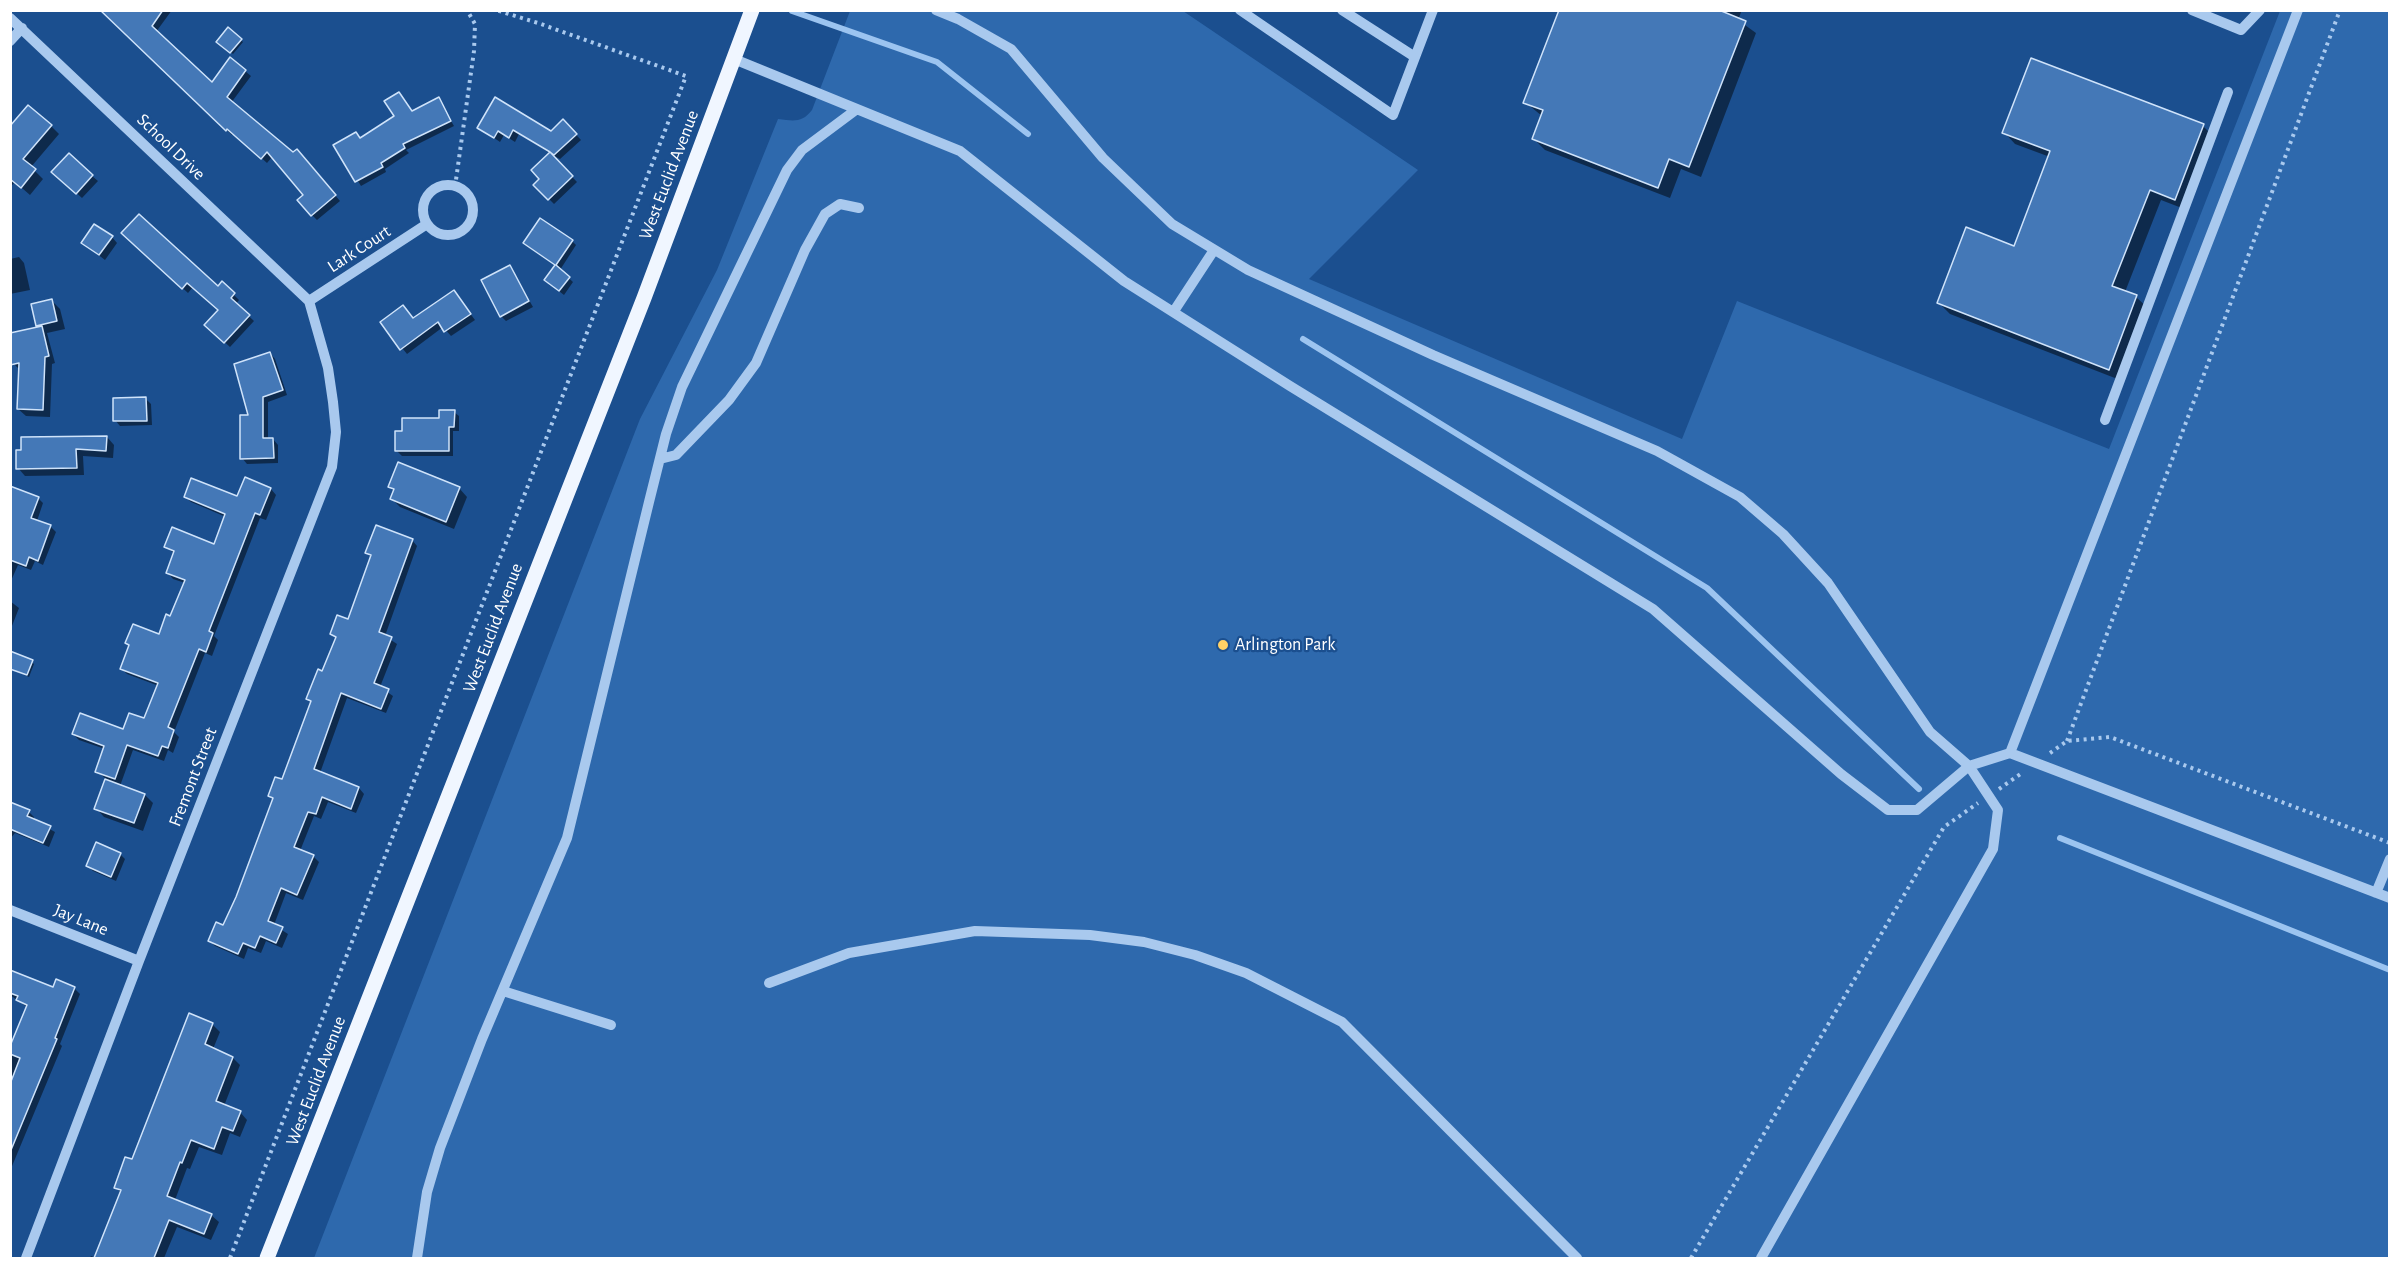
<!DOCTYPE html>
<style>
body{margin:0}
#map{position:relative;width:2400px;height:1269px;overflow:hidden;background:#1b4f8f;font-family:"Alegreya Sans",sans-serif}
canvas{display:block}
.frame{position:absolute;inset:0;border:12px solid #fff;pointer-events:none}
</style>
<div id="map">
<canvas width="2400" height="1269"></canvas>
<div class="frame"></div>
</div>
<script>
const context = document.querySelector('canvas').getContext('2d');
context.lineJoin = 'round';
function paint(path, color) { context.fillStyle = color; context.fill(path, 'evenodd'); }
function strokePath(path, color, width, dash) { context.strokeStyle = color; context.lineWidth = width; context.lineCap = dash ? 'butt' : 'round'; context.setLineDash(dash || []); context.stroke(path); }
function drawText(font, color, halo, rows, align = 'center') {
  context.font = font + ' "Alegreya Sans",sans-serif'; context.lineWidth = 4.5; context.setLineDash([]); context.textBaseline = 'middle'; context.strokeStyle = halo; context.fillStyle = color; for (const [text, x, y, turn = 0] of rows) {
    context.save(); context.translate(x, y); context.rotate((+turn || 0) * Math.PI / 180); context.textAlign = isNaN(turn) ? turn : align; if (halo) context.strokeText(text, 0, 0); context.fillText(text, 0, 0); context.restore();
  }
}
paint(new Path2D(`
 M850,11H1183L1418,170L1309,279L1682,439L1737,301L2109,449L2280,11H2389V1258H314L640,419L717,270L778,119C794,121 802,123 812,110Z`), '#2e69ad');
paint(new Path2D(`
 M101,10H172L156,32L213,85L245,71L251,76L231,103L293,154L302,156L340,201L317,220L312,215L306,195L273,156L267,163L234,133L232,135Z
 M1560,10H1742L1738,20L1756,33L1701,177L1681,169L1670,198L1545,150L1534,139L1542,116L1525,102Z
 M228,29L243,42L233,54L218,42Z
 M399,94L413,112L438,99L454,126L406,150L409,153L385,169L386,172L361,186L336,145L356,134L361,139L396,117Z
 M563,121L581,140L560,159L550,154L577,182L554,204L535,185L541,179L550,153L519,134L515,142L504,135L500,142L478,127L551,133Z
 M51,126L59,134L31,167L43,179L30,195L15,182L10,187V128Z
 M2203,126L2214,137L2187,210L2161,200L2125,292L2136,297L2148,308L2120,380L1950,314L1939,303L2014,248L2050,157L2015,144L2004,132Z
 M92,176L98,181L82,198L59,177Z
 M112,237L117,243L105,260L83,243Z
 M128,238L218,288L222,283L239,300L236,304L254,321L230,347L206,325L220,310L193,287L188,293Z
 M572,241L576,245L560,270L573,282L564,295L550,284L556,266L525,243Z
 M19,257L24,263L30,290L10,294V259Z
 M510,267L533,307L506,321L501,316Z
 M454,292L475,320L451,336L443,327L407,354L382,323L413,319Z
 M52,301L60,309L65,329L47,333L55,363L52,364L50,417L26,416L18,409L20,370L14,364L40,328L38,325Z
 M270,353L275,359L287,395L268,402V439H273L278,445V463L247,464L242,458L250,416Z
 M146,399L151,404L152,425L120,426L115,420Z
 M454,412L459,416V431H453V456H402L397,451Z
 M107,437L114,445L113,458L83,456L84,475L25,476L18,468Z
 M246,479L271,489L276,495L266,520L260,518L214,636L218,640L212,656L205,653L174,732L179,737L173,753L168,750L164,761L133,750L120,786L145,795L153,803L143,831L104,817L96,808L106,779L97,771L105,749L79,740L73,734L124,730L145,720L159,686L127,674L122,669L160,636L171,618L185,583L173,579L168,573L175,554L166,547L215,546L226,517L191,502L185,497L238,498Z
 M390,486L459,488L467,497L454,529L400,507L392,499L395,492Z
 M10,488L38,498L43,503L37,521L50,526L56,532L43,565L35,561L31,570L18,565L10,583Z
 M412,540L417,546L385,636L397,644L380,687L393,696L386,713L347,698L320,773L359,788L364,794L356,813L328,802L321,819L314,816L300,851L313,856L319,862L303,900L286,893L274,925L288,934L282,948L266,941L261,953L248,948L244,959L215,946L209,941L224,927L237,898L274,800L270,796L283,781L312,703L308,699L323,673L337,639L331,634L349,621L372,557L367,553Z
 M10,601L19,608L10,631Z
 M32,662L34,664L29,677L14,670Z
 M10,804L29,812L34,817L33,820L55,832L49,847L15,833L10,839Z
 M120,854L125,859L116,881L93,871L88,866Z
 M10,970L54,988H74L80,994L60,1044L62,1046L10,1171V1050L27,1007L10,995Z
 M190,1015L213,1025L220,1032L213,1049L233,1058L240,1065L224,1106L240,1112L247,1120L240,1137L230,1133L222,1155L199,1147L190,1169L187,1168L175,1200L211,1215L219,1222L211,1240L177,1227L164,1258H90L91,1256L96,1258L121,1193L116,1187L133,1161Z`), '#0007');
strokePath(new Path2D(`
 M792,11L937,62L1028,134
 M1303,339L1707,588L1919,789
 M2060,838L2390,970`), '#9cc4f0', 6);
const building = new Path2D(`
 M100,10H163L152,26L212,82L230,57L246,70L227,97L293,152L297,149L336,195L311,216L297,200L303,195L267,152L261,159L227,129L226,131Z
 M1559,10H1719L1746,21L1689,167L1669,159L1658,188L1532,139L1543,110L1523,103Z
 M228,27L242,39L230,53L216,42Z
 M2031,58L2204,124L2175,200L2150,190L2112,286L2137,295L2109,370L1937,303L1966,227L2014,246L2050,151L2002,133Z
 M399,92L412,111L439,97L451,121L403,144L405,148L381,163L383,167L355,182L333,145L356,132L360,138L394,116L384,101Z
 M495,97L551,131L563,119L577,134L554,155L550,152L573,176L548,200L533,185L539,179L531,170L550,152L513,130L509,138L498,131L494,138L477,128Z
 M28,105L52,125L23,159L36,169L21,188L10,179V126Z
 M69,153L93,175L76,194L51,172Z
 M139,214L218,286L222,281L235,293L231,298L250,315L224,343L204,325L218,310L187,283L182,289L121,233Z
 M540,218L573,240L556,265L570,277L559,291L544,280L555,265L523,243Z
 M94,224L113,236L99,255L81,243Z
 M510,265L529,301L500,317L481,280Z
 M454,290L471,314L444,332L438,322L400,350L380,322L403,305L413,318Z
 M52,299L57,321L36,326L31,304Z
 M42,326L49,356L45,357L43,410L17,409L19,363L10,365V333Z
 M270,352L283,390L263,397V438H273L274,458L240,459V415H248L234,364Z
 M146,397L147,421H113V398Z
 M439,410H455L454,427H449V451H395V431H402V418H439Z
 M107,436L106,451L76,449L77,468L16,469V450H21V437Z
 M398,462L460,487L446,522L390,499L394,489L388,487Z
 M245,477L271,488L260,515L255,513L209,631L213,633L206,652L199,649L168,727L174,730L168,748L162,746L158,756L127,745L115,779L95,772L104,746L72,734L80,713L123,729L129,713L144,718L158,683L120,669L129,645L125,643L133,624L159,634L166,614L170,616L185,580L166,573L174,551L164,547L172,527L214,544L225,514L184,497L191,478L237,496Z
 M10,486L39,497L31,518L51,525L38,561L29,557L26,566L10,560Z
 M376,525L413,539L379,632L392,637L374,683L389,689L381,709L341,693L314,769L359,787L351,809L322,797L316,814L308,812L294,847L314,855L297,895L281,888L268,921L283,927L276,943L260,936L255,948L243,943L238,954L208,941L216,922L223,925L236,897L273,798L268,796L275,777L282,779L311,701L306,699L318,669L322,671L336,637L330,634L337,615L348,619L371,555L365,553Z
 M10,651L33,660L27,675L10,669Z
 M105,779L145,794L134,823L94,809Z
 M10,802L30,810L27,816L51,826L43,843L10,829Z
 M96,842L121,853L111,877L86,866Z
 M10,970L53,987L56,979L75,987L55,1038L57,1039L11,1150L10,1084L20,1058L10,1054V1046L27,1005L16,1000L18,996L10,993Z
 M189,1013L213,1023L205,1044L233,1057L216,1101L241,1111L233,1131L222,1127L214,1149L191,1140L182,1163L180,1162L167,1196L212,1214L204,1234L169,1220L154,1258H94L121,1190L114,1188L125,1157L132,1159Z`);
paint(building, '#4478b7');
strokePath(building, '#cfe3fa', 1.5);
strokePath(new Path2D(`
 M455,187L474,51L475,24L467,10
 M2067,741L2340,10
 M2050,753L2067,741L2110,737L2390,843
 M1999,789L2022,773
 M230,1258L686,76L538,23L496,10
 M1691,1258L1944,827L1978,803`), '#a9c9ee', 4, [3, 4.5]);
strokePath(new Path2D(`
 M936,10L958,19L1011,49L1103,158L1172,224L1248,270L1433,355L1657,451L1740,497L1783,534L1828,583L1930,732L1969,766L1998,810L1993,849L1761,1258
 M1240,10L1393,115L1433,10
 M1342,10L1415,57
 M2192,10L2241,30L2260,10
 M10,18L309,301L328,368L333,402L336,432L332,467L139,961L26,1258
 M10,41L22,28
 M734,59L960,151L1124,281L1290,386L1653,609L1841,774L1888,810H1917L1969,766L2010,753L2390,898
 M423 210a25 25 0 1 1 50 0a25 25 0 1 1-50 0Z
 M309,301L427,224
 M1174,311L1214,250
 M2105,420L2228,92
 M660,459L676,455L729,400L756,363L805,250L825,214L840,204L859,208
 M2010,753L2298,10
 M2376,893L2390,859
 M10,910L139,961
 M769,983L849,953L975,931L1090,935L1144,942L1195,955L1246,973L1342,1022L1577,1258
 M503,991L611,1025
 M417,1258L427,1192L440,1148L482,1039L567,838L649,502L666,434L682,387L787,170L802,150L857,109`), '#a9c9ee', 10);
strokePath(new Path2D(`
 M267,1258L644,298L752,10`), '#f0f6ff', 15);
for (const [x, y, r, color] of [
 [1223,645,6,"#ffd166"]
]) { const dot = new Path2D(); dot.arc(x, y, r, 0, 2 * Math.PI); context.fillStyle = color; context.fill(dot); strokePath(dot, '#1b4f8f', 2); }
drawText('18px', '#fff', '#1b4f8f', [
 ["School Drive",171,147,44],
 ["West Euclid Avenue",669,175,-69],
 ["Lark Court",359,249,-33],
 ["West Euclid Avenue",493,628,-69],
 ["Fremont Street",193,777,-69],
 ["Jay Lane",81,920,22],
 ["West Euclid Avenue",316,1081,-69]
]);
drawText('18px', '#fff', '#1b4f8f', [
 ["Arlington Park",1235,645]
], 'left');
</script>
